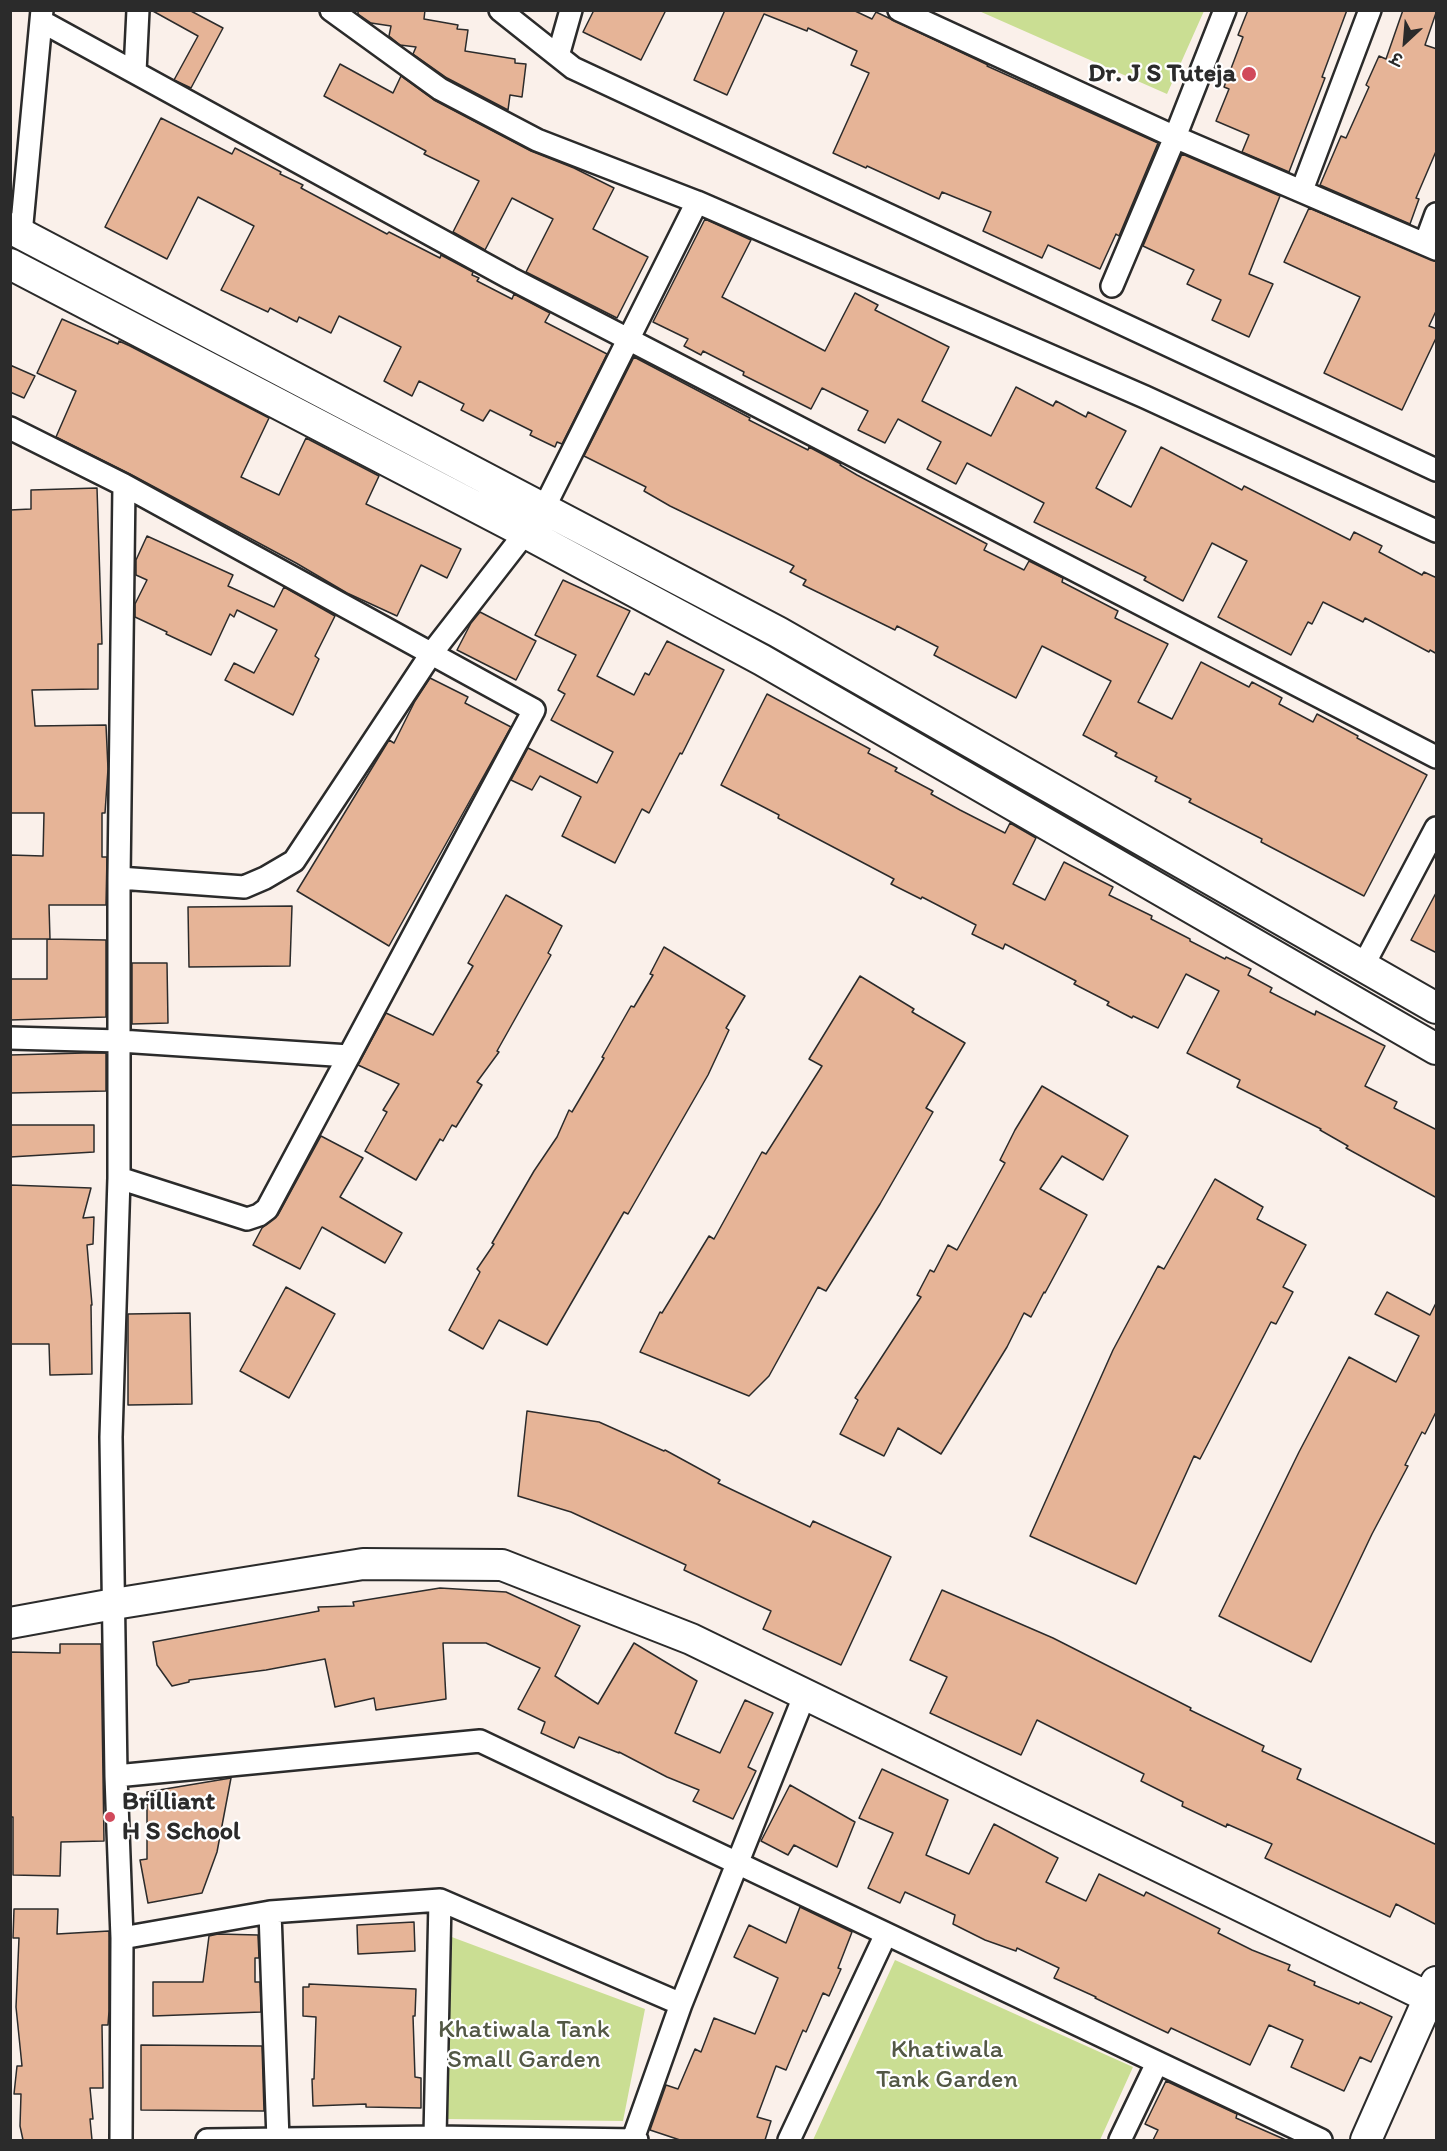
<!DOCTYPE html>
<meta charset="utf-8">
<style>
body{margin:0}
#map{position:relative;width:1447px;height:2151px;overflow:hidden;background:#faf0ea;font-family:Itim,"Playpen Sans Deva",sans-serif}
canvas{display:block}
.frame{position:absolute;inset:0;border:12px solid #2b2b2b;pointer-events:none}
.north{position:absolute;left:1375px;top:12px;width:60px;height:60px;-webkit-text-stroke:4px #fff;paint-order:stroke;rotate:206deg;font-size:16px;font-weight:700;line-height:24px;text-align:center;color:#2b2b2b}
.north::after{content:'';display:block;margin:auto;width:21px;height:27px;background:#2b2b2b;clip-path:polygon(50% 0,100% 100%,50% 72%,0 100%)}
</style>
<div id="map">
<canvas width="1447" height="2151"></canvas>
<div class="frame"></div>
<div class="north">उ</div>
</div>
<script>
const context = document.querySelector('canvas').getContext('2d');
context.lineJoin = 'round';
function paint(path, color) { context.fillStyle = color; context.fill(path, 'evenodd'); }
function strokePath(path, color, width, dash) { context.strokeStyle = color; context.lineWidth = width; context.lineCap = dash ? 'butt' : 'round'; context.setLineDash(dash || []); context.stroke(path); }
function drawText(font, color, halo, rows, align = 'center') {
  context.font = font + ' Itim,sans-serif'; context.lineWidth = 4.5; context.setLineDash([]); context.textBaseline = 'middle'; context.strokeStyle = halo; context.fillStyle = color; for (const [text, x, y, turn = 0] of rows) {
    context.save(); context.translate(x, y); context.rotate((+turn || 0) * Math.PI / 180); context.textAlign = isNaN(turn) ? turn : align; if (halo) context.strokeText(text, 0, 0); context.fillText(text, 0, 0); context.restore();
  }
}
paint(new Path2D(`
 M979,11H1204L1167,94Z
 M449,1936L645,2009L623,2121L448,2119Z
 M895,1960L1133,2067L1100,2140H813Z`), '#cade93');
const building = new Path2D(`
 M151,10H189L223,28L191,88L174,80L198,36Z
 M358,10H425L424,19L458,25L457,29L468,30L465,51L515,59V63L526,64L522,97L510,95L508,110L447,78L413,54L416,47L400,45L389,36L391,26L371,23L358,14Z
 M594,10H666L641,60L583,32Z
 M725,10H853L872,19L876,12L988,65L987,66L1158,143L1119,236L1116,234L1100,269L1048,245L1042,258L983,231L991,212L942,192L939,199L867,166L866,168L833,153L869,73L851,65L857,51L808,28L807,31L764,14L727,95L694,80Z
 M1248,10H1347L1322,77L1325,78L1289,172L1242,152L1249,135L1216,121L1229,89L1224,87L1243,37L1238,35Z
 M1403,10H1437L1425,45L1437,49V149L1416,198L1419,199L1410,224L1320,185L1341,136L1346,138L1369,87L1366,85L1379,56L1386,59Z
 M340,64L393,93L401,76L434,100L531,151L574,168L614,188L593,229L648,257L617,318L526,272L553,219L512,198L485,250L453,232L479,181L424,154L426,151L324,96Z
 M161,118L232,154L235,148L281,172L280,174L303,185L301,188L387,234L389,232L440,258L441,255L473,272L472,275L479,278L477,281L512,299L514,294L550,313L545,322L607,354L562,444L557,442L555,447L530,435L532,431L490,410L483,421L461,410L464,404L419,381L412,396L384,381L401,347L339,316L331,333L299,317L297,322L270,308L268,312L221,290L254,226L198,197L167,259L105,227Z
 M1182,154L1280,196L1249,274L1273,284L1249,337L1212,320L1221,300L1187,284L1194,270L1143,246Z
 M1309,208L1437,262V309L1429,326L1437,329V336L1402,410L1324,373L1360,297L1284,262Z
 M705,219L751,240L722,297L825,351L855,293L878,305L875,310L949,347L922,401L991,436L1016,387L1053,406L1056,401L1086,417L1088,412L1126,431L1096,488L1131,507L1161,447L1242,490L1244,486L1350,540L1354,532L1382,546L1379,552L1422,575L1424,572L1437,578V654L1430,650L1429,652L1365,618L1363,622L1323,602L1312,624L1308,622L1291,655L1218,617L1247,561L1212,543L1183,601L1144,580L1146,577L1034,522L1044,503L967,463L956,484L927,469L941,442L898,419L885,443L858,430L868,411L822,388L811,409L743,375L744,372L703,351L701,355L684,346L688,339L653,322Z
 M62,319L118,344L119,341L130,346L269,418L241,477L279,495L306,438L379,476L366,504L461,549L447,578L421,565L397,616L347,593L296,563L130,474L56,437L76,391L37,373Z
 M634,357L750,418L749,420L808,450L809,447L841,464L840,465L857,475L987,544L984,550L1024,570L1029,561L1063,578L1062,582L1118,611L1115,618L1168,644L1138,702L1172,719L1201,662L1249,687L1252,682L1282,698L1279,704L1313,722L1317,714L1358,736L1357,738L1427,775L1364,896L1261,842L1262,839L1189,802L1191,799L1155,781L1157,777L1115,756L1117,753L1083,735L1111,681L1042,646L1016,698L934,655L938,647L897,626L895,630L803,585L806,580L790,572L794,566L670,506L644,491L646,487L584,456Z
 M10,365L35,376L24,398L10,392Z
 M97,488L102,644H98V689L32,690L35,726L106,725L108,769L105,813H102V857H107L106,905H49L50,939H10V855L43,856L44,813H10V510L31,509V490Z
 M147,536L233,575L228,586L274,607L284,587L335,616L315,656L319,659L293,715L225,680L234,663L254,673L277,630L237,610L234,617L230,614L211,655L166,634L167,632L135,617V604L147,580L136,575V560Z
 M563,580L630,611L597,676L634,695L645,673L649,675L667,641L724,670L682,754L680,753L649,813L642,809L615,863L562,836L581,797L540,776L532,790L511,780L528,748L597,783L613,752L551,720L565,694L558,690L576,655L535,635Z
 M480,612L536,641L516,680L457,650L471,623Z
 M430,678L468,697L465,703L511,727L389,946L297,891L389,740L394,743L415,701Z
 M767,694L870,749L868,753L897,768L895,771L933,791L931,794L960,810L1005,833L1010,823L1036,838L1013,884L1045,900L1064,862L1113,887L1109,895L1152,916L1151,919L1190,939V941L1225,959L1226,957L1251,969L1248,975L1272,988L1270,992L1315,1015L1316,1011L1385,1046L1365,1086L1397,1102L1394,1108L1437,1130V1198L1346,1148L1348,1146L1320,1130L1321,1129L1237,1087L1240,1080L1187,1053L1219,991L1186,974L1158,1028L1133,1016L1132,1018L1107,1005L1109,1002L1074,984L1076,981L1005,944L1003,949L972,934L976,925L922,897L921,899L891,884L894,879L778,818L779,815L721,785Z
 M1437,891V953L1411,940Z
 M506,895L562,926L548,953L551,955L497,1051L499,1052L477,1082L482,1085L456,1127L452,1125L443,1141L440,1139L416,1180L365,1151L387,1112L383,1110L399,1084L358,1065L386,1013L433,1035L473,966L468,963Z
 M292,906L290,966L189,967L188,907Z
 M47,939L106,940V1017L10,1020V979H47Z
 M664,947L745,996L726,1028L729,1030L708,1075L628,1214L624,1212L547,1345L499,1320L483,1349L449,1330L480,1272L477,1269L494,1244L492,1243L534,1171L557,1137L569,1110L572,1112L604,1058L602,1057L631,1006L634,1007L653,975L650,974Z
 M132,963H167L168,1023L132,1024Z
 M860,976L914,1009L912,1012L965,1043L926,1108L933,1112L880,1204L826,1291L818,1287L769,1376L749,1396L640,1352L660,1312L662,1313L709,1236L714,1239L762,1152L766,1154L822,1066L809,1059Z
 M84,1053H106V1091L10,1093V1055Z
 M1042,1086L1128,1136L1103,1180L1062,1156L1040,1189L1087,1215L1045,1293L1044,1292L1031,1317L1024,1313L1007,1347L941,1454L898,1428L884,1456L840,1434L858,1400L855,1398L921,1297L917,1295L930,1270L934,1272L948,1245L957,1250L1005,1163L1000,1160L1015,1130Z
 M10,1125H94V1152L10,1157Z
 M321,1136L363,1158L340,1197L402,1233L385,1263L322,1227L300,1269L253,1245L262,1228L278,1215Z
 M1215,1179L1263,1207L1257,1219L1306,1245L1283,1287L1293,1292L1276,1324L1271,1322L1200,1459L1194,1456L1136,1584L1030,1536L1113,1350L1158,1266L1164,1269Z
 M10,1185L91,1188L83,1218L94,1217L93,1244L87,1245L92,1305H91L92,1374L50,1375L49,1344H10Z
 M286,1287L335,1314L289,1398L240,1371Z
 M1387,1292L1430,1315L1437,1301V1410L1425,1434L1422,1432L1405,1465L1408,1466L1372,1534L1311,1662L1219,1616L1299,1452L1349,1357L1396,1382L1419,1336L1375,1314Z
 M190,1313L192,1404L128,1405V1314Z
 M527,1411L599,1422L664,1451L665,1450L720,1480L718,1483L810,1527L813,1521L891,1557L841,1665L763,1629L771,1611L684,1570L686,1565L571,1512L518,1496Z
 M440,1588L506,1592L580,1626L555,1676L598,1704L634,1643L697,1681L675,1733L720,1753L745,1700L773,1713L748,1767L756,1771L733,1819L693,1801L699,1790L667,1777L619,1752V1753L579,1737L574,1748L541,1733L545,1722L518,1709L540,1668L486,1643H443L446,1699L376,1710L374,1698L335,1707L325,1659L266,1670L189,1680V1682L172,1686L157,1665L153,1642L319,1611L318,1607L354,1606L353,1602Z
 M942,1590L1053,1638L1191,1708L1190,1710L1264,1746L1262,1751L1301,1769L1297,1779L1437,1845V1925L1396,1904L1390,1917L1265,1858L1272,1844L1227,1824L1226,1827L1182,1806L1183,1802L1141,1781L1144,1774L1037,1720L1021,1755L930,1713L947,1677L910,1660Z
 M60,1644H101L104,1841L61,1842L60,1876L13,1875V1817H10V1652L60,1653Z
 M882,1769L948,1800L926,1855L969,1874L994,1824L1058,1858L1046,1882L1086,1901L1099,1874L1144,1896L1146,1892L1220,1929L1218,1933L1252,1950L1290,1965L1288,1970L1315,1982L1314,1985L1359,2004L1360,2002L1392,2017L1371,2062L1360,2057L1344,2091L1291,2067L1303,2040L1269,2025L1250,2065L1171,2028L1168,2033L1095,1998L1096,1997L1054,1978L1059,1968L1017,1948L1016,1951L985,1940L953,1924L955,1915L905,1892L900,1903L868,1888L893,1833L859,1818Z
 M231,1778L217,1852L202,1893L148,1903L140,1860L147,1859V1792Z
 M790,1785L855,1822L837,1867L794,1845L788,1855L761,1841Z
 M800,1907L852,1932L838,1968L841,1969L829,1996L823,1993L806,2032L803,2030L786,2070L776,2066L757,2117L771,2121L765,2140H680L650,2130L666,2085L678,2089L695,2049L701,2052L714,2018L755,2034L778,1978L734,1957L749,1925L786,1943Z
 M14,1909H58L57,1934L109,1931V2011L108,2025H102L103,2088H90L93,2119H90L92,2140H23L20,2126L21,2094H14L17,2066H22L16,2007L19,1938H13Z
 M414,1922L415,1951L358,1954L357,1925Z
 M218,1934L258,1935L259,1958H255V1982H260L261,2012L153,2016V1982H203L209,1936Z
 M309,1984L416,1989L415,2016H413L415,2077L421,2078V2108L366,2107V2104L313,2106L312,2079H314L316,2017L303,2016V1987H309Z
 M141,2045L262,2046L264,2111L141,2110Z
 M1166,2081L1237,2114L1236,2118L1286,2140H1153L1158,2130L1145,2124Z`);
paint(building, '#e6b497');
strokePath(building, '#2b2b2b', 1.5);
const street = new Path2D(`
 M331,10L440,89L537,140L697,202L1145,397L1436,531
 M500,10L573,68L1436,470
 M899,10L1175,137L1436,249
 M41,21L510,278L1436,757
 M558,56L571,10
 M135,72L138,10
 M1302,190L1370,10
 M21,234L42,10
 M1425,244L1436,214
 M1112,286L1175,137L1225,10
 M10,428L124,485L534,710L267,1209L259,1215L247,1219L119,1178
 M119,878L244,887L265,878L294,861L431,654L543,510L697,202
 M1363,966L1436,828
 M10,1038L120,1041L349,1056
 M116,1776L480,1741L1321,2140
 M270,1912L278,2140
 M122,1938L270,1912L440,1900L681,2004
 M435,2137L440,1900
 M633,2139L681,2004L805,1694
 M121,2140L122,1938L116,1776L111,1437L119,1178V878L124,485
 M207,2140L435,2137L637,2140
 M789,2140L886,1934
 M1120,2140L1157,2063`);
const secondary = new Path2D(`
 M10,228L778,632L1436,1008
 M10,264L524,532L762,660L1436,1049
 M10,1623L114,1604L363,1564L502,1565L691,1639L1428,1997
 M1366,2140L1436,1982`);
strokePath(street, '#2b2b2b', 26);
strokePath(secondary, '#2b2b2b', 34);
strokePath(street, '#fff', 21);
strokePath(secondary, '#fff', 30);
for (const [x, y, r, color] of [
 [1249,74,8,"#d1495b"],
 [110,1817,6,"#d1495b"]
]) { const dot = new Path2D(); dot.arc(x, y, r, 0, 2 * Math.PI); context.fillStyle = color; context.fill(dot); strokePath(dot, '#fff', 2); }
drawText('bold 26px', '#2b2b2b', '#fff', [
 ["Dr. J S Tuteja",1236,74],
 ["Brilliant",122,1802,"left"],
 ["H S School",122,1832,"left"]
], 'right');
drawText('26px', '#535845', '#fff', [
 ["Khatiwala Tank",524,2030],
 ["Small Garden",524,2060],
 ["Khatiwala",947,2050],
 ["Tank Garden",947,2080]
]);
</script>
